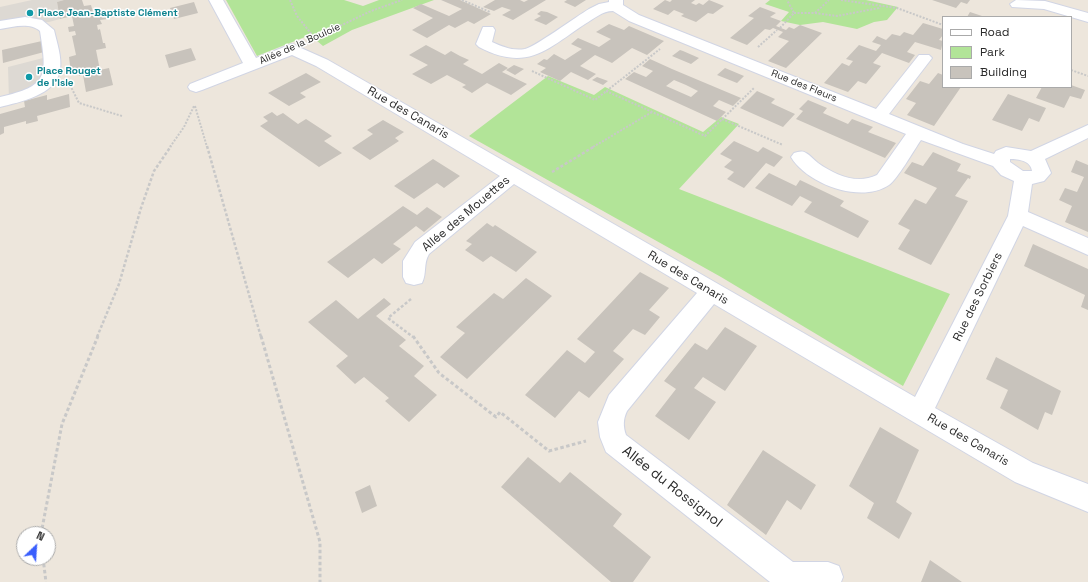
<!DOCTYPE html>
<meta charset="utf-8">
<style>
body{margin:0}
#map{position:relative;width:1088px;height:582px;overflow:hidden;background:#ede6dc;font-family:"Space Grotesk",sans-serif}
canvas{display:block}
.legend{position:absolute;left:942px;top:16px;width:130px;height:72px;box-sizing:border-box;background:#fff;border:1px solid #aaa;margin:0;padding:5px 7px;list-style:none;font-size:12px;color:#2a2a2a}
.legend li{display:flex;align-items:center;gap:8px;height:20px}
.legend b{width:20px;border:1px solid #aaa}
.north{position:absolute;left:16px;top:526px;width:40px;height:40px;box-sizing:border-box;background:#fff;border:1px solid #aaa;border-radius:50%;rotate:25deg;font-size:11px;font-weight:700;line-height:16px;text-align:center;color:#2a2a2a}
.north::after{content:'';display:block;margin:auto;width:14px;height:18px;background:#395efd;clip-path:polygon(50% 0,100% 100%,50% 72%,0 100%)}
</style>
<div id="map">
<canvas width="1088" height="582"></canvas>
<ul class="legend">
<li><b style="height:5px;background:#fff"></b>Road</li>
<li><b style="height:11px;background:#b2e498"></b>Park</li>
<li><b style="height:11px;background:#c8c3bc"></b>Building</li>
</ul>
<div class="north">N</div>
</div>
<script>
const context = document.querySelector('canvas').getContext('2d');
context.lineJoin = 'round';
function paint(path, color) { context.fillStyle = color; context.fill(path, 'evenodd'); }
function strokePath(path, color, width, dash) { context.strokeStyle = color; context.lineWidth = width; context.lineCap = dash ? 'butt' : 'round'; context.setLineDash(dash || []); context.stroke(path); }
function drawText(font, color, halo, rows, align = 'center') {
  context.font = font + ' "Space Grotesk",sans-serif'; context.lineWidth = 3; context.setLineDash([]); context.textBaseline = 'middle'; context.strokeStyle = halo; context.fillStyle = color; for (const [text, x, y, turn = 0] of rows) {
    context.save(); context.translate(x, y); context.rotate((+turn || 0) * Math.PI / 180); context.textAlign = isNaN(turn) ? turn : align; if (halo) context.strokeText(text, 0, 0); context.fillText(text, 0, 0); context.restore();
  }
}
paint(new Path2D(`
 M226,0H344L363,6L379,0H434L352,30L323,46L310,35L257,56Z
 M770,0H866L898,7L887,20L874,22L857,29L823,22L800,25L781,21L789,12L765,4Z
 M548,76L594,95L605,87L703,132L721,117L739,124L679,189L950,294L903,386L721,277L469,136Z`), '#b2e498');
paint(new Path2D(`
 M32,0H64L57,2L60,19L49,22L0,24V7Z
 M51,56V75L9,100L8,67Z`), '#ddd9d3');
paint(new Path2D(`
 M64,0H82L84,6L91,5L94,16L106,13L107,19L100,20L102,24L97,25L98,30L100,29L103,43H105L106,48L96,50L100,70L109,68L113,85L86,92L83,75L79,76L78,71L71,73L69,57L76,55L72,36L76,35L75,31L69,32L68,27L74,26L72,16L60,19L57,2Z
 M441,0H460L491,14L474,24L468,21L455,28L449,25L427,38L412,30L433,18L413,8L421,4L449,16L462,9Z
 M495,0H520L524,2L528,0H546L513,20L502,15L511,10L502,7L494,11L483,7Z
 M567,0H586L575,7L564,2Z
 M665,0L670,2L672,0H695L691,3L696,5L699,3L703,5L709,0L724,6L713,14L708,13L696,22L681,16L684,14L674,10L668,15L653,9Z
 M932,0H970L967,4L961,2L956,8Z
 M194,2L198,13L174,19L170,8Z
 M760,7L776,13L770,17L781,21L776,26L786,30L789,27L794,29L800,25L822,33L786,68L768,61L789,41L778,37L783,32L773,28L770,30L765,29L747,45L730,38L754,18L748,16Z
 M541,11L547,12L558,17L546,25L534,20L541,16L537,14Z
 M970,12L985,17H967Z
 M923,23L943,29V35L939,40L943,41L941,50L915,42L907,52L915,55L909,63L882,53L873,63L881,66L866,84L858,81L848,92L824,83L842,63L849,66L853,61L846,59L859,45L876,51L881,45L872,42L877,36L886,40L892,34L900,36L904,32L913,35Z
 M609,24L624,30L629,26L664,41L647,55L632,48L612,63L595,55L580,66L596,74L588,80L571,72L560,81L540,72L546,68L537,64L544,59L547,60L554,54L565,60L582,49L571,44L578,38L599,47L611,39L596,32Z
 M42,41L44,52L3,63L2,50Z
 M426,45L445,55L451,51L460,56L469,60L463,64L482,74L499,63L508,68L502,72L527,84L511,95L487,83L472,93L462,87L466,85L447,75L431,84L412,74L428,65L409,55Z
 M191,48L196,60L169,68L165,55Z
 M680,50L683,51L699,58L691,64L672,56Z
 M650,59L672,69L741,98L733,106L719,100L713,106L726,112L717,121L625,79L634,72L646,77L653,71L642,66ZM674,80L686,85L698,91L691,97L666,86Z
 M514,65L524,69L515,75L506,70Z
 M725,68L744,76L737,83L717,75Z
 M306,73L321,82L300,93L306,97L289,106L268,93Z
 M938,73L943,75V87H961L934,126L907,115L916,103L906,99L920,81L929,84Z
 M597,77L608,81L603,85L592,80Z
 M1071,85L1085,90L1081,99L1070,96L1064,108L1036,98L1042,87H1071Z
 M757,91L775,99L771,103L795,114L783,127L740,108Z
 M69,94L70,107L37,116L38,121L26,124V121L4,127V133L0,135V114L25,107L24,101L47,95V100Z
 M1008,94L1046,108L1039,122L1029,118L1022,131L992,120Z
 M808,100L827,108L823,113L848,124L852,119L873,127L868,132L896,143L885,158L796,119L803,111L799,109Z
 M272,112L277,116L283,113L298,124L306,119L332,136L324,141L342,153L319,167L260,126L268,121L263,117Z
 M383,120L404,132L395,138L399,141L370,160L352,148L373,134L367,130Z
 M734,141L758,152L763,147L783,157L774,167L766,163L744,188L727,179L734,172L724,167L732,160L720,154Z
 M933,152L961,164L957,171L971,176L970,179L968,178L955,196L968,201L931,265L898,249L910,230L898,224L915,199L926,204L937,188L904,173L912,162L923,166Z
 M433,159L460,176L444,188L437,183L414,199L394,186Z
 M1076,160L1088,165V232L1065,222L1072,206L1059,200L1065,188L1077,192L1084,177L1071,172Z
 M769,173L796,186L800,180L844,201L840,206L869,221L858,238L804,212L812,202L800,196L792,206L755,188Z
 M403,206L417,215L427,207L442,217L424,232L416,226L393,244L401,249L382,264L374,258L348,278L327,262Z
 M487,223L493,227L495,225L537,252L516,272L491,256L483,262L465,250L472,244L466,241Z
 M1033,244L1088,269V310L1081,307L1085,295L1024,266Z
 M640,272L669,288L649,310L660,317L645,335L633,329L613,351L624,359L589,398L579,391L555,418L525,395L567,350L585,363L595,352L577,339Z
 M526,278L552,296L467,379L440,357L465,333L456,327L494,293L503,299Z
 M384,298L391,304L376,316L406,340L399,346L424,366L414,376L437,395L409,422L385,401L389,398L364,377L355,384L336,366L348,356L308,322L336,300L358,319Z
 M725,327L757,346L725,391L703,377L694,388L716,402L689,440L655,416L676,389L664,381L695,343L707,350Z
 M996,357L1061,391L1052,415L1045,412L1038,430L1000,408L1008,390L986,379Z
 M880,427L919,450L896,502L912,513L899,539L867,518L874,503L849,486Z
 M763,450L816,485L801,510L787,500L766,535L727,505Z
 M528,457L560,483L570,472L622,514L613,526L651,557L633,582H611L501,487Z
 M370,485L377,506L362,513L355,492Z
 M930,560L962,582H921Z`), '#c8c3bc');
const minor = new Path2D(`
 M209,0H223L256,58L292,44L328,60L915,397L1008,216L1014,181L1001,175L993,166L921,140C914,150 897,180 889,185C861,204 807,184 791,157L794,153C798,152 802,150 806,153C810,155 814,160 818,163C835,175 857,185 877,175L906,134L629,21L613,11C602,11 594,19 585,24C546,50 527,72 479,47L476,44L483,27H493L495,30L492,42C503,47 513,51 525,49C535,47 577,16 589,9L599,4L609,2V0H623V5L639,15L876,109L919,55H929L932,58L889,114L963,144L994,154L996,151L1006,147L1031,151L1088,125V138L1045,159L1051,173L1044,181L1032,184L1028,212L1088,238V255L1023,226L935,408L1033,463L1088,484V512L1015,482L714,304L627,411C623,419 623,427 626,435L793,562H828L839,566L843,577L841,582H770L606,452L600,437L598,422L609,395L697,293L514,184L429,254C423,264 427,273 422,283L414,285L406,283L403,277V261L415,242L500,176L316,66L292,55L202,90L196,92L190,90L188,87L190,84L243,63ZM1010,159C1019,159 1031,161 1032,171H1023L1010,162Z
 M1016,0L1045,1L1088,13V22L1044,9L1012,7L1010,4Z
 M25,17L42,20L54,30C57,43 62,57 60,70C56,95 20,102 0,107V97C49,86 47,76 40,31C29,22 13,27 0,29V21Z`);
strokePath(minor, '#d1d5e4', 2);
strokePath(new Path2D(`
 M290,0L297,16L313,36
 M462,0L490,12
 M841,0L897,8L943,25
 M794,13H815L837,16L879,8L881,6
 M815,13L829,0
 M780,28L794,13L787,0
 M315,38L371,11L402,0
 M758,47L777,30
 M1071,70L1088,76
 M532,71L595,100L660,49
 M70,85L79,103L122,116
 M606,91L705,136L754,88
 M195,106L207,147
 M722,119L783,145
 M170,147L184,127L194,106
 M593,147L652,112`), '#c8c8c8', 2, [2, 1.5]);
strokePath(new Path2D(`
 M207,146L261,337
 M552,172L595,146
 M411,299L388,318L413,337
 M97,337L119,284L141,208L154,171L171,146`), '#c8c8c8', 2.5, [3, 2]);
strokePath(new Path2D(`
 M261,336L320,542V582
 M413,336L439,373L496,417L500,412L549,451L586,441
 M41,534L62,424L98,336
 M43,558L46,582`), '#c8c8c8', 3, [3.5, 2.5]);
paint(minor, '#fff');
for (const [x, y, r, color] of [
 [30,13,4,"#0f9aa8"],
 [29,77,4,"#0f9aa8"]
]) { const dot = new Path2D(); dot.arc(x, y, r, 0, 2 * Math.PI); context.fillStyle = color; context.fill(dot); strokePath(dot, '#fff', 1.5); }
drawText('bold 10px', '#0d838f', '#fff', [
 ["Place Jean-Baptiste Clément",38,13],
 ["Place Rouget",37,71],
 ["de l'Isle",37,83]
], 'left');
drawText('10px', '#2a2a2a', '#fff', [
 ["Allée de la Bouloie",300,44,-24],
 ["Rue des Fleurs",804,86,22]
]);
drawText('12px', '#2a2a2a', '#fff', [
 ["Rue des Canaris",408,113,30],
 ["Allée des Mouettes",466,214,-40],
 ["Rue des Canaris",688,278,31],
 ["Rue des Sorbiers",978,297,-64],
 ["Rue des Canaris",968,440,30]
]);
drawText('14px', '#2a2a2a', '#fff', [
 ["Allée du Rossignol",672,487,38]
]);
</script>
